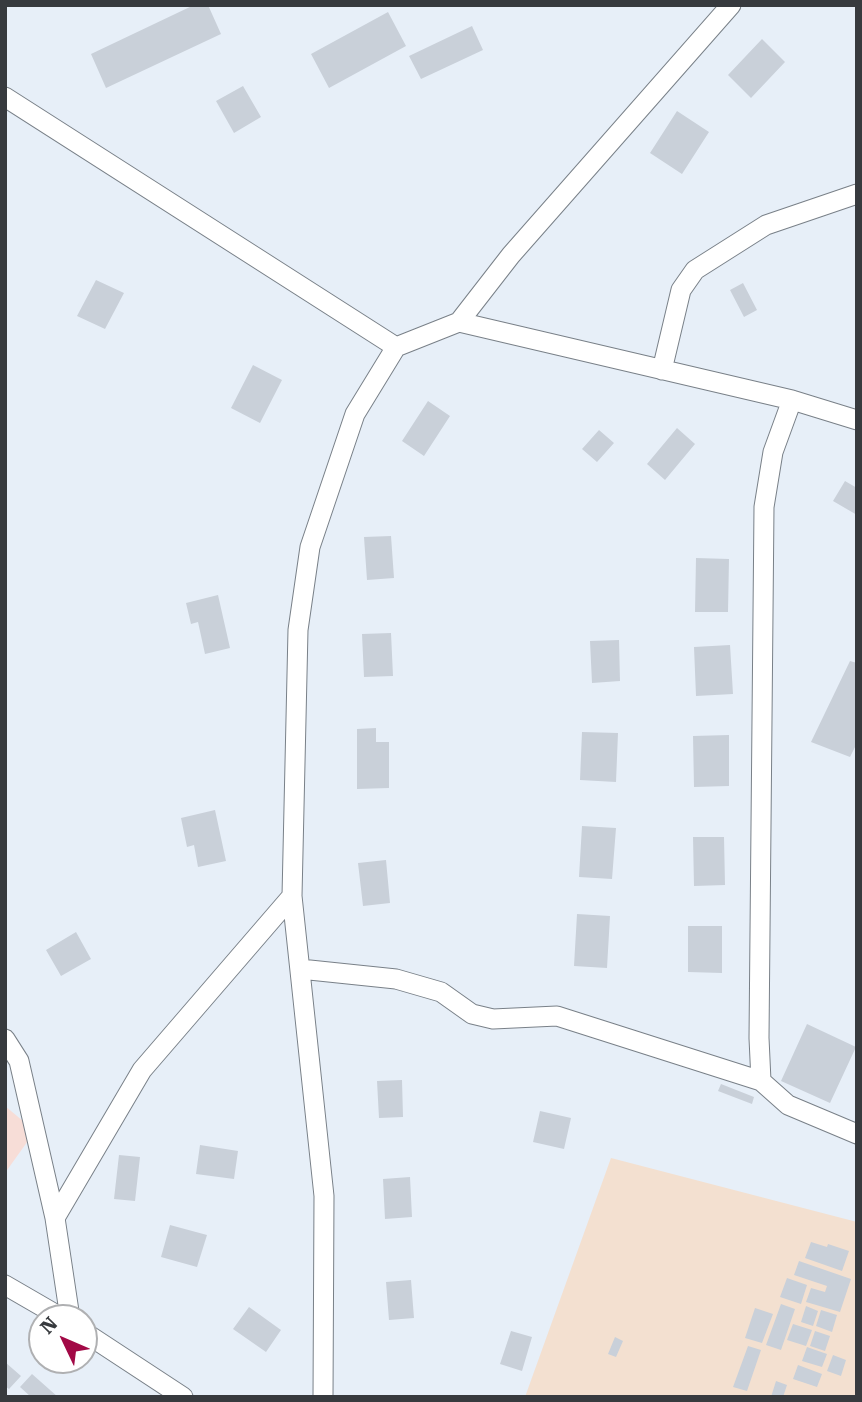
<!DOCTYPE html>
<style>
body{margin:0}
#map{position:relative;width:862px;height:1402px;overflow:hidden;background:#e7eff8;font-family:"Roboto Serif",serif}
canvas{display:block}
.frame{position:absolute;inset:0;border:7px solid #373a3e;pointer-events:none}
.north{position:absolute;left:28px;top:1304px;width:70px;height:70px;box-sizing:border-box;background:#fff;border:2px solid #afb0b2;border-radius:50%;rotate:314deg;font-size:19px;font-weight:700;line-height:28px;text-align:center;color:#373a3e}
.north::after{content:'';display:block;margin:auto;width:24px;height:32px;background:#a20946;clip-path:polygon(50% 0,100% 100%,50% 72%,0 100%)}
</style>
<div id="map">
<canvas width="862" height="1402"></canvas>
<div class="frame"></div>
<div class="north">N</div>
</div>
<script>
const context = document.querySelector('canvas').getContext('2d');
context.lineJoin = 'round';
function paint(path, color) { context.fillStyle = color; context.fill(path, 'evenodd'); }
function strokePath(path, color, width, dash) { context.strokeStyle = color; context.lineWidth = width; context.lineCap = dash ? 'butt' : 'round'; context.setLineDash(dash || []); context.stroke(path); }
paint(new Path2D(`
 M611,1158L857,1222V1397H525Z`), '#f3e0d0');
paint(new Path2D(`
 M5,1106L35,1131L5,1173Z`), '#f7ddd7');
paint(new Path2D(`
 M194,5H208L221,34L106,88L91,54Z
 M388,12L406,46L329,88L311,54Z
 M472,26L483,50L421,79L409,56Z
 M762,39L785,62L751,98L728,75Z
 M243,86L261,117L234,133L216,101Z
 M677,111L709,132L682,174L650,153Z
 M96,280L124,293L105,329L77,316Z
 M743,283L757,310L744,317L730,290Z
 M253,365L282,380L260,423L231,408Z
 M428,401L450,416L424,456L402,441Z
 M677,428L695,444L665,480L647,464Z
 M599,430L614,443L597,462L582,449Z
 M845,481L857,488V515L833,501Z
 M391,536L394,578L367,580L364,537Z
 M696,558L729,559L728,612H695Z
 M218,595L230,648L205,654L198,622L191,624L186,603Z
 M391,633L393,676L364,677L362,634Z
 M619,640L620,681L592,683L590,641Z
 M730,645L733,694L696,696L694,647Z
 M850,661L857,663V743L850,757L811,742Z
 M376,728V742H389V788L357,789V729Z
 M582,732L618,733L616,782L580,780Z
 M729,735V786L694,787L693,736Z
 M215,810L226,861L198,867L194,845L187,847L181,818Z
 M582,826L616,828L612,879L579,877Z
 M693,837H724L725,885L694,886Z
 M386,860L390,903L363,906L358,863Z
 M577,914L610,916L607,968L574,966Z
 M688,926H722V973L688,972Z
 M76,932L91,959L61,976L46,950Z
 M807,1024L856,1047L830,1103L781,1081Z
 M402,1080L403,1117L379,1118L377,1081Z
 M721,1084L754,1097L752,1104L718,1091Z
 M540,1111L571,1118L564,1149L533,1142Z
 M200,1145L238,1151L234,1179L196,1174Z
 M119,1155L140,1157L135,1201L114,1199Z
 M410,1177L412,1217L385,1219L383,1179Z
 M170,1225L207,1235L197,1267L161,1257Z
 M811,1242L827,1247L828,1244L849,1251L842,1271L805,1258Z
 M799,1261L851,1279L840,1312L806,1302L811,1288L825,1292L827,1286L794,1275Z
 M787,1278L807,1285L801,1304L780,1297Z
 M411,1280L414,1318L389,1320L386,1282Z
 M781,1304L795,1309L781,1350L766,1345Z
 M806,1306L818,1311L813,1326L801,1322Z
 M249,1307L281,1330L266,1352L233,1329Z
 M755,1308L773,1314L762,1343L745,1338Z
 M821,1310L837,1315L832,1332L816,1326Z
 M793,1324L812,1330L806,1346L787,1340Z
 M511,1331L532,1337L522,1371L500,1364Z
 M815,1331L830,1336L825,1351L810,1346Z
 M615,1337L623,1341L616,1357L608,1354Z
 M748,1346L761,1350L747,1391L733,1387Z
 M807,1347L827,1354L822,1367L802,1361Z
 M833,1355L846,1360L841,1376L827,1371Z
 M5,1362L21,1376L9,1389L5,1386Z
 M798,1365L822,1374L817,1387L793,1379Z
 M32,1374L58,1397H31L20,1387Z
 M776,1381L787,1385L783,1397H771Z`), '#c9d0d9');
const minor = new Path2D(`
 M5,97L396,347
 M459,322L792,400L857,420
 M662,370L681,290L695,270L766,225L857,194
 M792,400L773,452L764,507L759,1038L761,1081L788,1105L857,1134
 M292,896L324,1196L323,1397
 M300,969L396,979L441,992L472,1014L493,1019L557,1016L761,1081
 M5,1039L19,1061L55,1218L70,1318
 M55,1218L142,1070L292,896L298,630L310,547L355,414L396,347L459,322L511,255L731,5
 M5,1285L62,1318
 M84,1332L183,1397`);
strokePath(minor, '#798088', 21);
strokePath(minor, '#fff', 19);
</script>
